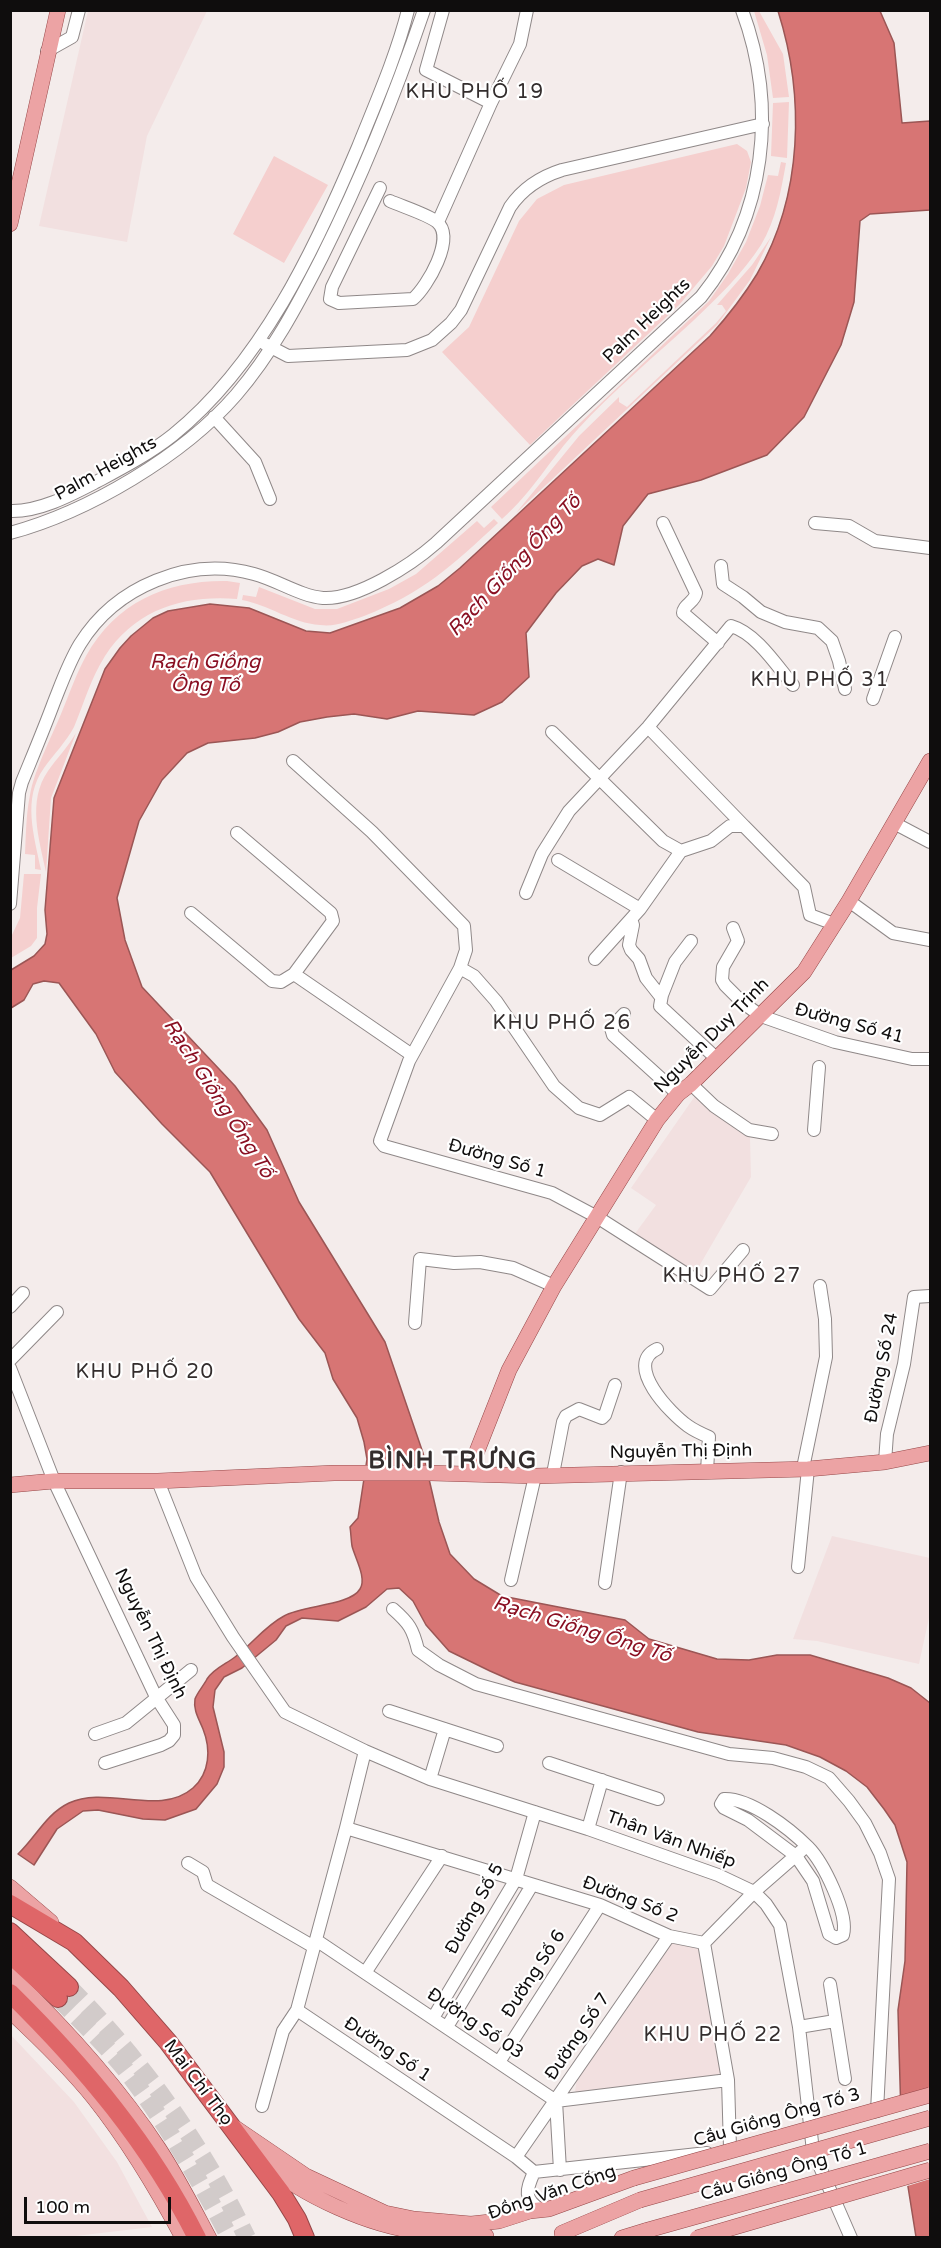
<!DOCTYPE html>
<meta charset="utf-8">
<style>
body{margin:0}
#map{position:relative;width:941px;height:2248px;overflow:hidden;background:#f4eceb;font-family:"Varela Round",sans-serif}
canvas{display:block}
.frame{position:absolute;inset:0;border:12px solid #0f0d0d;pointer-events:none}
.scale{position:absolute;left:24px;top:2197px;width:147px;height:27px;box-sizing:border-box;border:3px solid #0f0d0d;border-top:0;padding-left:8px;font-size:18px;line-height:21px;white-space:nowrap;color:#0f0d0d;-webkit-text-stroke:4px #fff;paint-order:stroke}
</style>
<div id="map">
<canvas width="941" height="2248"></canvas>
<div class="frame"></div>
<div class="scale">100 m</div>
</div>
<script>
const context = document.querySelector('canvas').getContext('2d');
context.lineJoin = 'round';
function paint(path, color) { context.fillStyle = color; context.fill(path, 'evenodd'); }
function strokePath(path, color, width, dash) { context.strokeStyle = color; context.lineWidth = width; context.lineCap = dash ? 'butt' : 'round'; context.setLineDash(dash || []); context.stroke(path); }
function drawText(font, color, halo, rows, align = 'center') {
  context.font = font + ' "Varela Round",sans-serif'; context.lineWidth = 4.5; context.setLineDash([]); context.textBaseline = 'middle'; context.strokeStyle = halo; context.fillStyle = color; for (const [text, x, y, turn = 0] of rows) {
    context.save(); context.translate(x, y); context.rotate((+turn || 0) * Math.PI / 180); context.textAlign = isNaN(turn) ? turn : align; if (halo) context.strokeText(text, 0, 0); context.fillText(text, 0, 0); context.restore();
  }
}
paint(new Path2D(`
 M88,11H207L147,136L127,242L39,226Z
 M695,1096L750,1137L751,1177L694,1275L634,1235L656,1205L631,1188Z
 M832,1536L930,1558V1613L919,1664L817,1641L793,1639Z
 M673,1941L697,1946L701,1951L721,2072L715,2077L579,2094L575,2091L577,2079L669,1945Z
 M10,2034L74,2102L117,2162L152,2227L67,2237H11Z`), '#f2e0e0');
paint(new Path2D(`
 M754,11H759L783,54L789,97L773,98L767,55Z
 M789,102L787,158L771,156L773,103Z
 M737,144L747,151L751,162L746,188L724,246L712,266L679,305L530,445L442,352L469,327L519,221L537,199L564,185Z
 M274,156L328,185L284,263L233,234Z
 M781,162L786,163C781,191 776,220 761,245C743,273 718,297 694,320C656,355 613,391 578,429C551,458 532,493 502,519L491,507L709,301L728,274L746,242L760,206L768,175L778,176Z
 M771,237L750,280L717,325L516,513L579,436L619,397V402L627,407L716,323L726,311L722,305H717L752,265Z
 M494,519L498,523C453,565 423,593 364,616C349,621 336,627 320,625C292,623 269,605 242,600L243,595L256,597L259,587L315,609H337L389,589L416,574L477,521L484,528Z
 M227,581L240,583L237,599C183,595 136,609 105,656C91,678 84,703 74,727C66,742 54,754 44,768C22,799 34,835 41,870L35,869V855L25,854C26,835 26,814 30,795C34,771 51,738 61,714C69,695 76,674 86,656C116,602 167,580 227,581Z
 M76,733L51,798L46,872C39,839 27,801 48,771C57,758 68,747 76,733Z
 M24,874H41L37,908V938L31,946L11,958V937L20,918Z`), '#f5cfce');
const water = new Path2D(`
 M778,11H880L894,43L902,123L930,121V210L870,214L860,221L854,302L841,345L804,417L767,455L701,480L648,494L623,526L614,565L598,559L582,566L556,593L526,633L529,677L502,702L474,715L418,711L387,719L354,714L327,717L300,722L278,732L255,738L208,743L187,753L162,780L139,821L117,898L125,940L142,987L235,1086L267,1130L299,1202L385,1342L423,1453L439,1522L450,1554L474,1579L502,1596L625,1620L649,1639L717,1659L749,1660L777,1655H810L888,1678L911,1688L930,1703V2237H916L902,2149L899,2048L898,2010L905,1961L907,1862L895,1825L884,1809L867,1787L846,1771L820,1757L786,1745L698,1732L515,1682L490,1671L449,1651L426,1625L413,1601L399,1588L387,1589L366,1607L338,1621L302,1618L286,1626L276,1640L242,1668L224,1677L215,1690L213,1707L224,1752V1767L217,1784L196,1809L165,1820L143,1819L98,1810L83,1811L57,1829L34,1865L18,1854C36,1837 46,1814 69,1803C106,1785 160,1817 193,1788C210,1773 211,1749 203,1729C199,1719 193,1710 195,1699C197,1693 204,1685 207,1679C213,1669 226,1664 235,1657C252,1644 265,1626 284,1616C302,1605 350,1606 360,1589C367,1578 355,1558 352,1546C351,1540 351,1533 350,1527L358,1518L367,1459L364,1442L357,1418L333,1379L325,1353L299,1319L210,1172L162,1124L115,1072L96,1034L59,983L44,981L33,984L24,1000L11,1008V970L34,956L45,944L47,934L45,910L54,798L105,669L120,648L131,636L153,618L168,611L210,604L249,608L306,631L330,633L400,608L438,586L460,568L710,336C727,317 743,297 757,274C803,195 805,96 778,11Z`);
paint(water, '#d77574');
strokePath(water, '#9b5655', 1.5);
paint(new Path2D(`
 M930,2090V2179L904,2187L899,2149L898,2099Z`), '#f4eceb');
strokePath(new Path2D(`
 M69,1987C142,2061 202,2144 247,2238
 M58,1998C81,2021 105,2044 125,2069C166,2122 199,2179 230,2238`), '#d2cbca', 18, [18, 9]);
const minor = new Path2D(`
 M443,10L426,70L491,103
 M47,51L72,37L79,10
 M380,188L332,287L330,299L339,303L413,299C427,287 456,238 437,222C429,215 401,206 390,201
 M438,222L491,103L520,44L527,10
 M265,344L288,356L407,350L432,340L451,323L461,310L510,207C523,188 540,177 562,170L763,124
 M214,417L255,462L270,499
 M10,511C39,512 71,495 96,482C122,468 149,454 173,435C261,364 315,249 358,147C376,102 396,57 408,10
 M663,523L696,593C695,602 683,605 683,613L718,643
 M815,523L849,526L875,541L930,548
 M10,533C88,512 183,456 236,395C272,353 297,306 322,257C362,177 395,95 424,10
 M721,566L723,584L743,597L761,612L785,622L818,628L832,641L839,661L845,689
 M873,699L895,637
 M648,727L744,826
 M552,732L663,841L681,851L711,841L730,826H744L804,887L810,915L834,924
 M293,761L372,832L464,926L466,950L460,968L409,1061L380,1141L384,1146L552,1193L597,1217L710,1289L743,1250
 M894,823L930,842
 M237,833L331,913L333,921L294,974L412,1055
 M558,860L640,909
 M526,893L542,854L569,811L648,727L731,626C756,633 777,666 793,685
 M849,901L893,933L930,940
 M10,904L19,793L22,782C33,755 44,729 54,702C62,682 69,662 80,644C116,586 189,556 254,574C277,580 300,596 323,598C357,600 411,565 436,543L701,297C766,216 778,107 742,10
 M191,913L272,981L281,982L294,974
 M631,919L633,925L629,945L631,950L639,959L646,978L661,997
 M733,928L738,941L723,967L722,980L725,985L742,1002L761,1016L835,1042L912,1059H930
 M691,941L675,962L662,995L660,1006L716,1058
 M595,959L640,909L681,851
 M460,968L474,976L496,1001L554,1086L579,1108L600,1115L629,1097L657,1120
 M624,1014L611,1028L613,1035L678,1094
 M691,1084L714,1106L749,1130L772,1134
 M814,1130L819,1067
 M10,1307L23,1293
 M415,1323L420,1259L454,1263L480,1262L513,1268L554,1286
 M657,1349C623,1365 671,1414 688,1426C695,1431 702,1434 709,1437L707,1471
 M10,1360L57,1312
 M10,1368L54,1481L156,1697L174,1725V1735L169,1741L161,1745L105,1763
 M885,1462L887,1434L904,1364L914,1297L930,1296
 M803,1468L826,1357L825,1319L820,1286
 M553,1474L563,1422L566,1416L579,1409L602,1418L605,1415L615,1385
 M158,1481L196,1577L233,1637L285,1712L365,1751L430,1779L588,1829L718,1875L754,1892L766,1904L780,1925L799,2027L813,2151L851,2238
 M798,1567L808,1469
 M511,1580L535,1476
 M605,1583L621,1472
 M393,1609C409,1623 413,1629 418,1650L439,1665L476,1684L729,1754L773,1758L806,1767L829,1778L849,1801L865,1823L880,1853L889,1879L877,2111L870,2112
 M389,1711L497,1746
 M95,1734L126,1723L191,1670
 M365,1751L346,1828L297,2010L516,2157L534,2172L707,2153
 M549,1763L658,1799
 M430,1779L445,1729
 M724,1799C750,1798 789,1828 808,1847C823,1862 849,1914 843,1935L836,1938L829,1934L813,1881L796,1856L748,1820L724,1808L721,1804Z
 M346,1828L600,1905L669,1936L704,1943L728,2080L730,2148
 M588,1829L602,1780
 M188,1863L203,1872L207,1885L314,1947
 M316,1940L556,2101L560,2170
 M704,1943L754,1892L801,1851
 M365,1973L442,1856
 M830,1984L845,2079
 M433,2018L516,1879L535,1812
 M447,2027L532,1885
 M799,2027L835,2021
 M499,2062L600,1905
 M556,2101L728,2080
 M262,2106L283,2031L297,2010
 M516,2157L669,1936
 M534,2172C527,2189 522,2198 541,2210`);
const major = new Path2D(`
 M10,224L58,10
 M468,1474L509,1370L554,1286L657,1120L678,1094L691,1084L804,972L849,901L930,761
 M10,1485L54,1481H158L334,1473H430L535,1476L808,1469L885,1462L930,1453
 M10,1887L51,1922
 M10,1975C66,2029 117,2085 159,2149C178,2178 193,2208 209,2238
 M10,2011C39,2038 69,2067 94,2098C128,2141 157,2189 183,2238
 M234,2127L306,2176L385,2213L414,2219L471,2224L499,2221L530,2211L549,2209L634,2178
 M263,2162C303,2196 369,2226 421,2232C443,2235 464,2235 486,2236
 M562,2233L640,2200
 M622,2238L648,2230`);
const highway = new Path2D(`
 M10,1904L74,1942L121,1988L168,2042L281,2193L297,2219L305,2238
 M10,1932L69,1987
 M10,1954L58,1998
 M10,1993C85,2067 150,2144 197,2238`);
strokePath(minor, '#8f8888', 14);
strokePath(major, '#964748', 16);
strokePath(highway, '#964748', 20);
strokePath(minor, '#fff', 12);
strokePath(major, '#eca3a4', 15);
strokePath(highway, '#df6668', 18);
const majorBridge = new Path2D(`
 M634,2178L930,2095
 M640,2200L930,2118
 M648,2230L930,2151
 M697,2238L930,2170`);
strokePath(majorBridge, '#964748', 16, []);
strokePath(majorBridge, '#eca3a4', 15);
drawText('18px', '#0f0d0d', '#fff', [
 ["Palm Heights",647,321,-44],
 ["Palm Heights",106,469,-29],
 ["Đường Số 41",849,1024,15],
 ["Nguyễn Duy Trinh",712,1036,-45],
 ["Đường Số 1",497,1159,16],
 ["Đường Số 24",882,1368,-79],
 ["Nguyễn Thị Định",681,1452,-1],
 ["Nguyễn Thị Định",150,1634,64],
 ["Thân Văn Nhiếp",671,1840,20],
 ["Đường Số 2",630,1900,21],
 ["Đường Số 5",475,1909,-61],
 ["Đường Số 6",534,1974,-57],
 ["Đường Số 03",475,2024,34],
 ["Đường Số 7",578,2037,-56],
 ["Đường Số 1",387,2050,34],
 ["Mai Chí Thọ",198,2083,53],
 ["Cầu Giồng Ông Tố 3",777,2118,-16],
 ["Cầu Giồng Ông Tố 1",784,2172,-16],
 ["Đồng Văn Cống",552,2193,-19]
]);
context.letterSpacing = '1.5px';
drawText('20px', '#332d2d', '#fff', [
 ["KHU PHỐ 19",475,93],
 ["KHU PHỐ 31",820,681],
 ["KHU PHỐ 26",562,1024],
 ["KHU PHỐ 27",732,1277],
 ["KHU PHỐ 20",145,1373],
 ["KHU PHỐ 22",713,2036]
]);
context.letterSpacing = '0px';
drawText('italic 20px', '#890f22', '#fff', [
 ["Rạch Giống Ống Tố",515,566,-47],
 ["Rạch Giồng",205,663],
 ["Ông Tố",205,686],
 ["Rạch Giống Ống Tố",218,1099,57],
 ["Rạch Giống Ống Tố",582,1630,17]
]);
context.letterSpacing = '1.5px';
drawText('bold 24px', '#332d2d', '#fff', [
 ["BÌNH TRƯNG",453,1462]
]);
context.letterSpacing = '0px';
</script>
